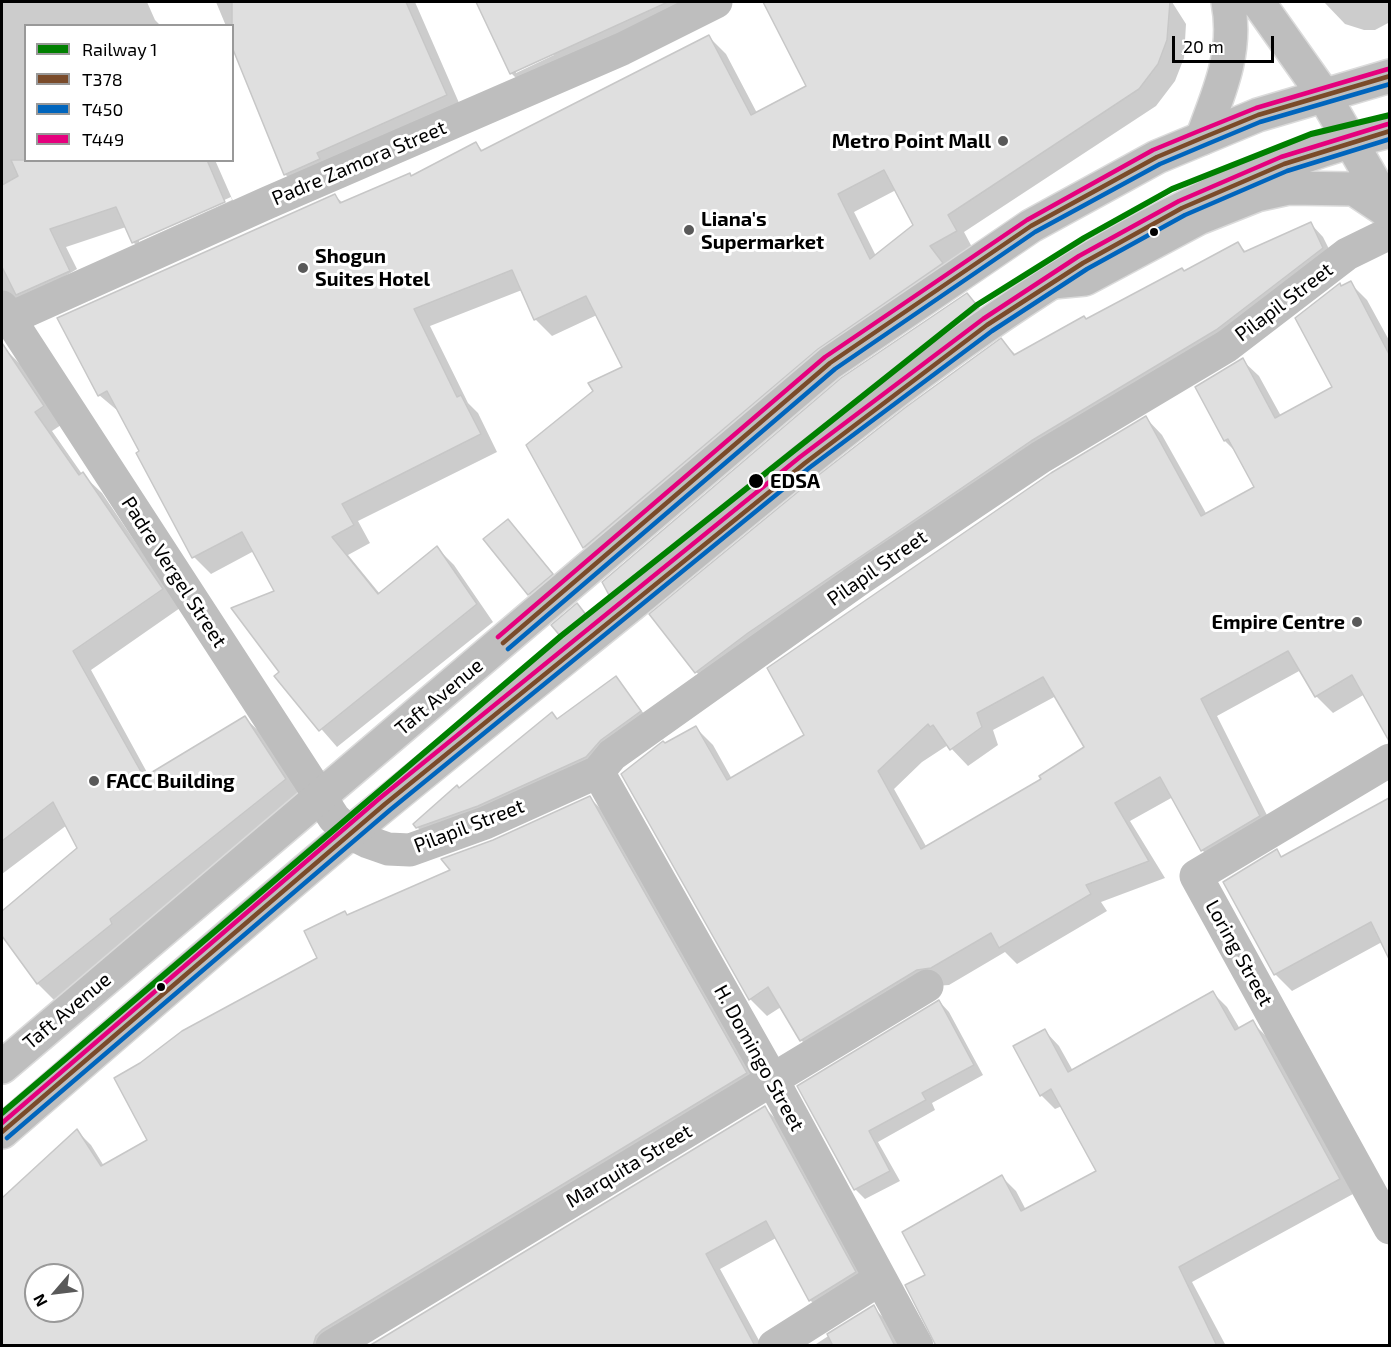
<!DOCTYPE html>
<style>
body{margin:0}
#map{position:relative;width:1391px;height:1347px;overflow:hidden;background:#fff;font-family:"Exo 2",sans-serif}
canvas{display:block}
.frame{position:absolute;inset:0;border:3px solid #000;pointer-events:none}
.legend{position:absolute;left:24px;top:24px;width:210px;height:138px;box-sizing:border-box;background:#fff;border:2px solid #999;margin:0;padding:8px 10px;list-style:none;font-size:18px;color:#000}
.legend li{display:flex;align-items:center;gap:12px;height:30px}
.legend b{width:30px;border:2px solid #999}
.north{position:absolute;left:24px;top:1263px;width:60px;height:60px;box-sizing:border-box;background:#fff;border:2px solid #999;border-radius:50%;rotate:242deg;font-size:16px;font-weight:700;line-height:24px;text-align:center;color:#000}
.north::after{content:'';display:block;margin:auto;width:21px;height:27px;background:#595959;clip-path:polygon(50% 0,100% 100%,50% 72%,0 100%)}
.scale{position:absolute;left:1172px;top:36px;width:102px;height:27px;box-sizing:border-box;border:3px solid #000;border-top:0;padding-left:8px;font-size:18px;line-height:21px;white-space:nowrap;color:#000;-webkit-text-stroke:4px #fff;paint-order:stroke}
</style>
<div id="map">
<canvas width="1391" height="1347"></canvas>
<div class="frame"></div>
<ul class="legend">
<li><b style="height:8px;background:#008000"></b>Railway 1</li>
<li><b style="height:8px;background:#7a4b2a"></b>T378</li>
<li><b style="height:8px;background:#0065bd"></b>T450</li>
<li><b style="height:8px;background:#e5007d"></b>T449</li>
</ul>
<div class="north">N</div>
<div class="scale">20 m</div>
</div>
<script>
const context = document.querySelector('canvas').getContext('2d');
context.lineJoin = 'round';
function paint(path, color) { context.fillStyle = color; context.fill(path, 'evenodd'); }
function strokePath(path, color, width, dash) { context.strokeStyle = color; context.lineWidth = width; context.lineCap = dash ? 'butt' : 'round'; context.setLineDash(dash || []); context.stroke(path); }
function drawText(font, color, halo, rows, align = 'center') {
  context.font = font + ' "Exo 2",sans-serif'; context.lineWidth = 6; context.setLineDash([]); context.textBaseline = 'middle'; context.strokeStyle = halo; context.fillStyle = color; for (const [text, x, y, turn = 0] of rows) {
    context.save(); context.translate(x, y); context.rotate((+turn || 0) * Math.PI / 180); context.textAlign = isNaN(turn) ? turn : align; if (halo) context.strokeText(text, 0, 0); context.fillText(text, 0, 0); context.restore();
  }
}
paint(new Path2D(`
 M2,2H147L155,20L161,26H26V160H215L241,219L151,260L133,242L126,227L66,247L77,269L2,314ZM231,197L232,200L139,242V238Z
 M216,2H415L463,112L302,192L285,174L232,26H226Z
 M478,2H720L528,90L511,73ZM553,52L554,55L516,73V69Z
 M775,2H1172L1186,24L1184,58L1175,81L1156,106L964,232L973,249L945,264L959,281L601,564L584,547L528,446L624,368L597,315L552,336L535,319L522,290L430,326L468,403L478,413L497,452L358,521L370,543L348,555L380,594L437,548L454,565L493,622L337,747L276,677L282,672L276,592L254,551L211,574L194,557L118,411L99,395L335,196L343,203L412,177L476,144L483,151L709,37L726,54L757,113L808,87L767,6ZM896,190L915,225L876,256L854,212Z
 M1324,2H1390V22L1375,30H1364L1345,24Z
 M1311,224L1323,237L1335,261L709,684L696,672L1001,340L1016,355L1238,244L1246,252Z
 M1350,283L1367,300L1390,342V741L1365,694L1333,713L1316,696L1301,670L1217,716L1276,833L1219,867L1202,850L1173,797L1130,821L1165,878L1101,902L1107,911L1017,964L1005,952L949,985L935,986L818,1057L801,1040L781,1007L767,1016L750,999L665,745L696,728L713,745L732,779L806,735L1146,418L1162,435L1207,515L1256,488L1236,452L1225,441L1197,387L1242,360L1259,376L1281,416L1334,388L1342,287ZM1056,696L1086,747L1043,779L927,848L894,789L922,762L948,745L968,766L998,745L993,730Z
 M966,295L990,321L624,608L612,596L604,582Z
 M3,347L21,365L61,425L52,431L82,474L102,493L180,608L91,670L149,776L245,718L264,736L304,798L56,1002L38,984L2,933V913L78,848L67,825L2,874Z
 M508,521L570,593L547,612L529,594L486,539Z
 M577,605L598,629L574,648L553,625Z
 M616,678L652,724L613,752L429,839L417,827L552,714L558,720Z
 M590,798L604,812L760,1088L335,1346H2V1200L77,1131L91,1145L104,1166L149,1140L319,959L348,917L453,870L493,841ZM36,1275H72V1311H36Z
 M1390,800V956L1382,942L1292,991L1275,974L1277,851L1283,858Z
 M1213,993L1227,1007L1240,1029L1252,1022L1267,1037L1353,1194L1192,1282L1226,1346H937L927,1275L1002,1177L1016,1191L1026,1210L1098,1171L1062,1106L1055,1109L1041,1095L1045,1031L1059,1046L1073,1071Z
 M939,1001L949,1012L983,1075L932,1103L935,1110L878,1142L900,1181L865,1199L855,1189L799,1087Z
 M765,1108L779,1122L869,1287L825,1315L811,1301L776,1238L720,1269L762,1346H372Z
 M873,1307L888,1322L901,1346H813Z`), '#0003');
const building = new Path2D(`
 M232,2H406L447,95L317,153L320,159L284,175L232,47Z
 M476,2H668L510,74Z
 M763,2H1170L1167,40L1158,64L1139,89L948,215L957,231L930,246L943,263L818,349L583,548L526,445L593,391L588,383L622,367L586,296L534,320L512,270L414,309L457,397L461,395L481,434L342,504L354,525L332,537L378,594L437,546L477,604L319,731L274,676L279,672L231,608L274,591L242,532L192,558L136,453L139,451L107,391L98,396L57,318L335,194L340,203L410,173L411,176L476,142L481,151L709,35L751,115L806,86ZM884,170L913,225L870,259L838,194Z
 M11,160H207L225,202L132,243L116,207L50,229L70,271L16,295L2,267V185L18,176Z
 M1311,222L1323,248L1216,330L1031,441L748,633L695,673L649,614L816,477L906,407L1001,338L1014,355L1084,316L1086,319L1182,268L1184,271L1238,242L1244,252Z
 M1351,281L1389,354V741L1352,675L1315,697L1288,651L1201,699L1260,816L1201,851L1160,777L1115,803L1149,861L1086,885L1091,894L999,948L991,933L931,968L917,970L800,1041L768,987L749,1000L621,774L663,741L665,743L696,726L727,780L804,735L767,668L1051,473L1146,416L1201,516L1254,487L1228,439L1224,441L1195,387L1243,358L1275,418L1332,387L1295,318L1340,283L1341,286ZM1043,677L1084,747L1039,776L1041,779L921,849L878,771L928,724L930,727L933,725L950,750L982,727L977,713Z
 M967,293L979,308L884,377L793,448L610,597L602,582L841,378Z
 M2,343L44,406L35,412L79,475L83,472L163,589L73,651L144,777L245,716L286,779L110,919L112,924L37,984L2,936V911L77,848L53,802L2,841Z
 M508,519L553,574L528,595L483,539Z
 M577,603L587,616L561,637L551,625Z
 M616,676L641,711L601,740L586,757L478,806L416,828L413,824L457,785L459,788L552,712L557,719Z
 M590,796L747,1073L322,1330L316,1336L313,1346H2V1198L77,1129L101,1166L147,1140L114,1078L140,1063L182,1031L317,958L304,931L345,911L347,915L450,870L441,859L493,840ZM36,1275H72V1311H36Z
 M1389,798V959L1371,922L1274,975L1223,882L1277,849L1281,857Z
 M1213,991L1235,1030L1253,1020L1340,1179L1179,1267L1217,1346H936L905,1285L925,1275L902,1232L1002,1175L1021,1211L1096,1171L1051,1089L1040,1096L1013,1046L1045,1029L1068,1072Z
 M939,1000L974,1065L922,1093L926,1100L869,1131L890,1171L854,1190L797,1086Z
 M765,1106L856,1272L809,1301L766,1221L706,1254L755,1346H369Z
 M874,1305L895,1346H833L827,1334Z`);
paint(building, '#dfdfdf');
strokePath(building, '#c7c7c7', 1.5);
const major = new Path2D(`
 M2,1067L830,363L1031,226L1157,157L1258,115L1390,76
 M2,1132C118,1032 233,931 350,833C443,756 538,680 632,604C856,421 1103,200 1390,131`);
const highway = new Path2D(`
 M1258,2L1323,94L1389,208
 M1202,138C1219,93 1238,51 1228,2
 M1053,282L1085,279L1199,218L1257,195L1289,188L1354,189L1390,213`);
strokePath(major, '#dbdbdb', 36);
strokePath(highway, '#dbdbdb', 36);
strokePath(new Path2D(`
 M2,307L334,818L350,833L368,842L388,849L410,850L485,823L598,772L612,755L861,578L1041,457L1227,346L1347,254L1390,233
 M2,322L267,203L622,49L716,2
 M1390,760L1196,876L1390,1228
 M598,772L772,1079L917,1346
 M332,1346L927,986
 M774,1346L880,1279`), '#bebebe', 33);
strokePath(major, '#bebebe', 33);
strokePath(highway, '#bebebe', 33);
strokePath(new Path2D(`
 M503,643L830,363L1031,226L1157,157L1202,138L1258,115L1390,76
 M2,1132L385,804L805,463L987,325L1083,263L1182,208L1284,164L1390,131`), '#7a4b2a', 4.5);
strokePath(new Path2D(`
 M508,649L835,369L1035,232L1160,164L1205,145L1260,122L1390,84
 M7,1138L390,810L809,468L992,331L1087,269L1185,215L1287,171L1390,139`), '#0065bd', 4.5);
strokePath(new Path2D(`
 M498,637L825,357L1027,220L1153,150L1199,131L1256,108L1388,69
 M2,1123L380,798L800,457L983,319L1079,256L1179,201L1281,157L1388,124`), '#e5007d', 4.5);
strokePath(new Path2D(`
 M2,1113L561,636L977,305L1084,238L1172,189L1311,134L1390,115`), '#008000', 6);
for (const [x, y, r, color] of [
 [1003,141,6,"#595959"],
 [689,230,6,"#595959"],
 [1154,232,5,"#000"],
 [303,268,6,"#595959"],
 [756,481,8,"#000"],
 [1357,622,6,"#595959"],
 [94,781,6,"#595959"],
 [161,987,5,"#000"]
]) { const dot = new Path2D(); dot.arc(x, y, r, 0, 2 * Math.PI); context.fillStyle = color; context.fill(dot); strokePath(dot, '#fff', 2); }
drawText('bold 20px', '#000', '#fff', [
 ["Metro Point Mall",991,141,"right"],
 ["Liana's",701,219],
 ["Supermarket",701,242],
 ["Shogun",315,256],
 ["Suites Hotel",315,279],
 ["Empire Centre",1345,622,"right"],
 ["FACC Building",106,781]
], 'left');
drawText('20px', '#000', '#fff', [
 ["Padre Zamora Street",359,163,-23],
 ["Pilapil Street",1284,302,-37],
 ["Pilapil Street",877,568,-35],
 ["Padre Vergel Street",174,572,57],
 ["Taft Avenue",439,697,-40],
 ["Pilapil Street",469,826,-21],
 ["Loring Street",1239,953,61],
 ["Taft Avenue",67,1011,-40],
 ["H. Domingo Street",759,1058,61],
 ["Marquita Street",629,1166,-31]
]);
drawText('bold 20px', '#000', '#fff', [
 ["EDSA",770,481]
], 'left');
</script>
